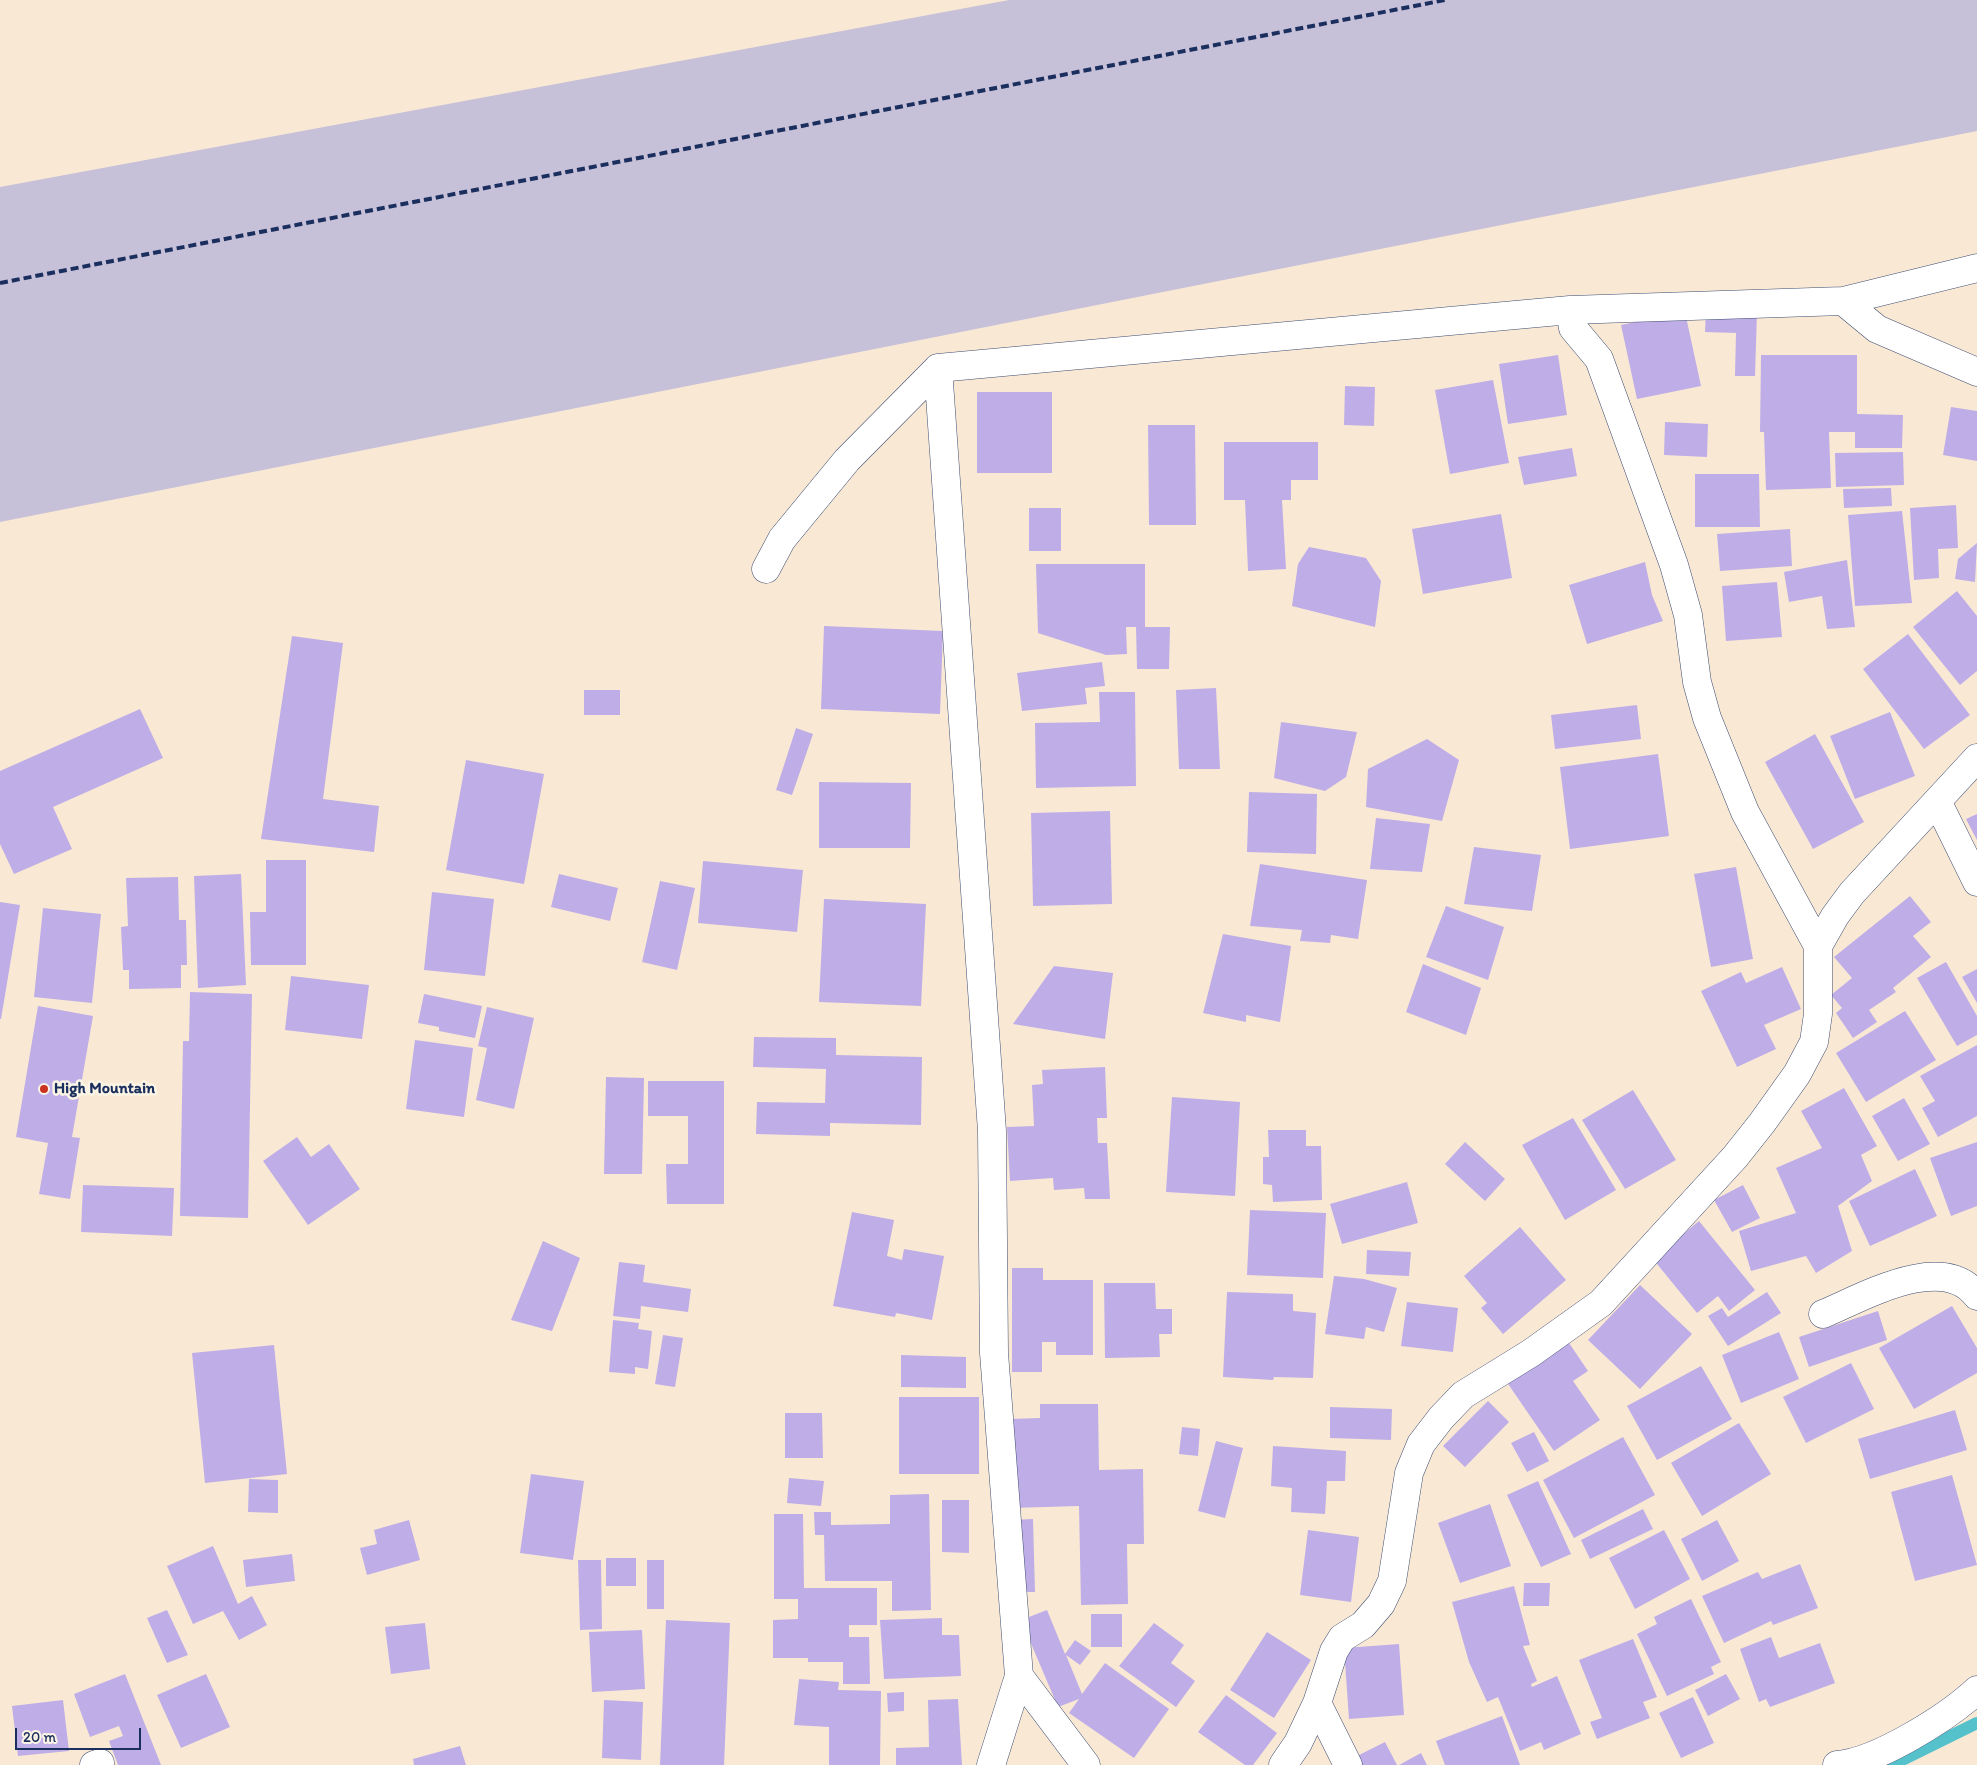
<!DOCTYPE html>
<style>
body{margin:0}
#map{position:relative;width:1977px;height:1765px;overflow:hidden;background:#f9e9d4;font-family:Itim,sans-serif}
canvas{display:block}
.scale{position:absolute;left:15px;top:1728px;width:126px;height:22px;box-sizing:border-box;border:2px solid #1b2f5e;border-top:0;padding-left:6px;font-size:15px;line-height:18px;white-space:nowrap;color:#1b2f5e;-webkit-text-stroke:4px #fcf5e5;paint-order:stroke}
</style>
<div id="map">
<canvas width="1977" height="1765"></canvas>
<div class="scale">20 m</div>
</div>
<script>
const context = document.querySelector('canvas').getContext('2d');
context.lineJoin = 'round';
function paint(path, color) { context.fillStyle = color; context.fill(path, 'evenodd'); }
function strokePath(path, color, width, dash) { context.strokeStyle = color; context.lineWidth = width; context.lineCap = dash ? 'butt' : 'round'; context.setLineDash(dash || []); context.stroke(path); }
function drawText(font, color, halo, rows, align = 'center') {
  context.font = font + ' Itim,sans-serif'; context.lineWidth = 5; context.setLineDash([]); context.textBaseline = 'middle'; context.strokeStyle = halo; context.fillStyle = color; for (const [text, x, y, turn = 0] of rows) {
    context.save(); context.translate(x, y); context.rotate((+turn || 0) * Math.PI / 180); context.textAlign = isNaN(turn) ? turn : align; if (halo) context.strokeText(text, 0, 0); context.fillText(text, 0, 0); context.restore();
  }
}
paint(new Path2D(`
 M1009,0H1977V131L0,522V187Z`), '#c7c0d9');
strokePath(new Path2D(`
 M1892,1765L1977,1723`), '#54c1cb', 12);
paint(new Path2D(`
 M1706,310L1757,312L1755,376H1735L1736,333L1705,332Z
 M1685,312L1701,386L1637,399L1621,325Z
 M1558,355L1567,415L1508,424L1499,364Z
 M1761,355H1857V414L1903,415L1902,448H1855V432H1829L1831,488L1766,490L1764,432H1760Z
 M1493,380L1509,463L1450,474L1435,390Z
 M1345,386L1375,387L1374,426L1344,425Z
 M977,392H1052V473H977Z
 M1951,407L1977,411V461L1943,455Z
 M1665,422L1708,424L1707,457L1664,455Z
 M1148,425H1195L1196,525H1149Z
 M1224,442H1318V480H1291V500H1282L1286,569L1248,571L1245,500H1224Z
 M1572,448L1577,476L1524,485L1518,457Z
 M1903,452L1904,485L1836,487L1835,453Z
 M1695,474H1759L1760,527H1695Z
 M1891,488L1892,506L1844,508L1843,489Z
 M1956,505L1958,548L1938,549L1939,578L1914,580L1910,508Z
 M1029,508H1061V551H1029Z
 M1902,511L1912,603L1855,606L1848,515Z
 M1501,514L1512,578L1423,594L1412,529Z
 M1790,529L1792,566L1720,571L1717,534Z
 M1977,543L1975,582L1955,579L1958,559Z
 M1309,547L1366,558L1381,581L1375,627L1292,606L1298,564Z
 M1847,560L1855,627L1827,629L1822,596L1789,602L1784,572Z
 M1645,562L1652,595L1663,621L1587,644L1569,585Z
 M1036,564H1145V627H1170L1169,669H1137L1136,627H1126L1127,654L1106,655L1038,633Z
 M1777,582L1782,637L1726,641L1722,586Z
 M1957,591L1977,616V671L1960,685L1913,627Z
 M824,626L943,631L940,714L821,709Z
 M1908,634L1970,715L1924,749L1863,669Z
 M292,636L343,643L323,799L379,806L374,852L261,839Z
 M1102,662L1105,686L1085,688L1087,704L1022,711L1017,673Z
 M1216,688L1220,769H1179L1176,690Z
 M584,690H620V715H584Z
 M1099,692H1135L1136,786L1036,788L1035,723L1100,722Z
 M1637,705L1641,739L1555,749L1551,715Z
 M140,709L163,758L53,807L72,849L14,874L0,844V771Z
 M1890,712L1915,776L1855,799L1830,736Z
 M1281,722L1357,732L1346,777L1325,791L1274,778Z
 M796,728L813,734L792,795L776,790Z
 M1815,734L1864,822L1813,849L1765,762Z
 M1427,739L1459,760L1442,821L1366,807L1368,769Z
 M1658,754L1669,836L1570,849L1560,767Z
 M466,760L544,774L524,884L446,870Z
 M819,782L911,783L910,848H819Z
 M1249,792L1317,794L1316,854L1247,852Z
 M1110,811L1112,904L1033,906L1031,813Z
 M1977,814V840L1966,819Z
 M1376,818L1430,824L1422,872L1370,869Z
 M1474,847L1541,855L1532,911L1464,904Z
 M266,860H306V965H251L250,912H266Z
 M703,861L803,870L797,932L698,923Z
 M1260,864L1367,880L1358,939L1331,935L1330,943L1300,941L1302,930L1250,926Z
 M1736,867L1753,959L1711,967L1694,874Z
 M241,874L246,985L198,988L194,876Z
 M559,874L618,888L610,921L551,907Z
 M178,877L179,920H186L187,965H181V988L129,989V970H123L121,927L128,926L126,878Z
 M660,881L695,888L677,970L642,962Z
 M432,892L494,899L485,976L424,970Z
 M1910,896L1931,922L1913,936L1931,957L1893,988L1896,992L1869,1010L1877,1022L1853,1038L1836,1013L1842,1008L1831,995L1852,978L1834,957Z
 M824,899L926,904L921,1006L819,1002Z
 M0,902L20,905L1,1019H0Z
 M1446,906L1504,927L1488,980L1426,957Z
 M43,908L101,914L92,1003L34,997Z
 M1223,934L1291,946L1280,1022L1246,1015V1022L1203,1013Z
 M1946,962L1977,1016V1035L1957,1046L1917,978Z
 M1423,964L1481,988L1466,1035L1406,1012Z
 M1054,966L1113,973L1105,1039L1013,1024Z
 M1782,967L1801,1009L1764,1025L1776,1049L1737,1067L1701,991L1741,972L1746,983Z
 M1977,969V1003L1962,977Z
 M291,976L369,985L362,1039L285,1030Z
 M190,992L252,994L248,1218L180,1216L183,1041H189Z
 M424,994L482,1006L475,1038L439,1031V1027L418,1023Z
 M38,1006L93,1016L72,1137L80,1138L70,1199L39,1194L48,1143L16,1137Z
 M487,1007L534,1018L514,1109L476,1100L487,1048L478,1046Z
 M1905,1011L1936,1060L1866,1102L1836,1053Z
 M754,1037L836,1038V1055L922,1057L921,1125L830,1123V1136L756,1134L757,1102L825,1103L826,1069L753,1067Z
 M415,1040L473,1048L464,1117L406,1109Z
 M1977,1045V1116L1938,1137L1922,1108L1935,1101L1920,1076Z
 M1105,1067L1107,1118H1097L1098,1143H1107L1110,1199H1085L1084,1188L1054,1190L1053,1178L1010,1181L1007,1127L1034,1126L1032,1085L1043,1084L1042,1070Z
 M606,1077L644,1078L642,1174H604Z
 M648,1081H724V1204H667L666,1164H688V1116H648Z
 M1844,1088L1877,1146L1861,1155L1872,1181L1838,1206L1852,1251L1816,1273L1806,1256L1751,1271L1739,1231L1796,1213L1776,1168L1822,1148L1801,1111Z
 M1633,1090L1676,1160L1625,1189L1582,1120Z
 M1172,1097L1240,1102L1235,1196L1166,1192Z
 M1904,1098L1930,1144L1898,1161L1872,1116Z
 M1573,1118L1616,1190L1565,1220L1522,1145Z
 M1268,1130H1306V1146H1321L1322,1200L1273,1202L1272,1185L1263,1184V1157H1269Z
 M297,1137L311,1157L329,1144L360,1189L308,1225L263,1161Z
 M1465,1142L1505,1179L1485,1201L1445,1164Z
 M1977,1142V1206L1951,1216L1930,1158Z
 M1915,1169L1937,1216L1870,1246L1849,1201Z
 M1407,1182L1418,1223L1342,1244L1330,1204Z
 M83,1185L174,1188L172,1236L81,1232Z
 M1743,1185L1760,1218L1732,1232L1714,1200Z
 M1250,1210L1326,1213L1323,1278L1247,1275Z
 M852,1212L894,1220L887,1256L902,1260L904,1249L944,1256L932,1320L896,1313L895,1317L833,1306Z
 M1699,1221L1755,1290L1729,1311L1718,1296L1697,1313L1653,1259Z
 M1520,1227L1566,1280L1503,1334L1481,1308L1487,1303L1464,1276Z
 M543,1241L580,1258L552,1331L511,1320Z
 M1367,1250L1411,1252L1409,1276L1366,1274Z
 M619,1262L645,1265L643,1282L691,1289L688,1312L641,1306L640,1319L613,1316Z
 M1012,1268H1043V1280H1093V1355H1056V1342H1042V1372H1012Z
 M1334,1276L1364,1279L1397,1288L1384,1332L1366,1327L1364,1339L1325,1334Z
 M1104,1283H1155L1156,1309H1172V1334H1159L1160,1357L1105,1358Z
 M1640,1285L1692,1334L1640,1389L1588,1340Z
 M1227,1292L1293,1294V1311L1316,1313L1313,1378L1274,1377L1273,1380L1223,1377Z
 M1767,1292L1781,1313L1728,1346L1708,1316L1722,1308L1728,1317Z
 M1407,1302L1458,1308L1453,1352L1401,1346Z
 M1952,1306L1977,1348V1373L1914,1409L1879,1348Z
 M1878,1311L1887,1340L1809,1367L1799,1337Z
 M613,1320L639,1323L638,1329L652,1331L648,1369L635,1367V1374L609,1372Z
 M1779,1332L1799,1379L1741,1403L1722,1355Z
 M663,1335L683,1338L675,1387L655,1384Z
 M1565,1337L1588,1371L1573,1381L1600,1420L1554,1451L1504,1378Z
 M274,1345L287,1474L205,1483L192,1353Z
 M901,1355L966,1357V1388L901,1387Z
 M1851,1363L1874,1409L1806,1443L1783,1397Z
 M1701,1366L1732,1419L1657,1460L1627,1406Z
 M899,1397H979V1474H899Z
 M1488,1401L1509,1422L1465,1467L1443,1446Z
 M1040,1404H1098L1099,1470L1143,1469L1144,1544H1127L1128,1604L1081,1605L1079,1506L1011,1508L1010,1419L1040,1418Z
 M1330,1407L1392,1409L1391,1440L1330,1438Z
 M1955,1410L1967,1450L1870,1479L1858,1439Z
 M785,1413H822L823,1458H785Z
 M1739,1423L1771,1474L1702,1516L1671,1463Z
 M1182,1427L1200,1429L1198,1456L1179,1454Z
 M1534,1432L1549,1461L1527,1472L1511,1443Z
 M1623,1437L1655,1495L1574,1538L1543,1480Z
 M1216,1441L1243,1448L1225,1518L1198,1511Z
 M1273,1446L1346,1451L1345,1481H1327L1325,1514L1291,1512L1292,1488L1271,1486Z
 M531,1474L584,1481L573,1560L520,1553Z
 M1952,1475L1977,1565L1915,1581L1891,1492Z
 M789,1478L824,1481L821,1506L787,1503Z
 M249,1479L278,1480V1513L248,1512Z
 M1538,1481L1571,1554L1541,1567L1507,1495Z
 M929,1494L931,1610L892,1611V1581H825L824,1535H815L814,1512H831V1525L890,1524V1495Z
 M942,1500H969V1553L942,1552Z
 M1490,1504L1511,1566L1460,1583L1438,1523Z
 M1643,1509L1653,1529L1590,1559L1581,1540Z
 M774,1514H803L804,1588H877V1625H849V1637H869L870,1684H843V1662H808V1658H773V1620L798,1619V1599H774Z
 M1033,1519L1035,1592H1014L1012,1520Z
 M409,1520L420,1560L367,1575L360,1548L377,1544L374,1530Z
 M1717,1520L1739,1561L1702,1581L1681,1539Z
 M1308,1530L1359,1537L1351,1602L1300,1595Z
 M1664,1530L1690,1579L1635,1609L1609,1558Z
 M213,1546L238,1604L252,1596L267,1625L239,1640L223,1611L193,1624L167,1566Z
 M292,1554L295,1581L246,1587L243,1560Z
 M606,1558H636V1586H606Z
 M578,1560H601L602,1629L580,1630Z
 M647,1560H664V1609H647Z
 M1800,1564L1818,1608L1773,1625L1771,1621L1724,1643L1702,1596L1758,1572L1762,1579Z
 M1524,1583H1550L1549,1606H1523Z
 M1514,1586L1530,1645L1523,1646L1537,1681L1531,1684L1532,1687L1557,1676L1581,1734L1544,1750L1541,1742L1520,1751L1498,1697L1487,1702L1469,1662L1452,1602Z
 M1691,1599L1721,1662L1711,1667L1714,1674L1667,1696L1637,1634L1657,1624L1654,1617Z
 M167,1610L188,1655L167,1663L147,1618Z
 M1047,1610L1065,1654L1075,1640L1091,1651L1080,1665L1066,1655L1082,1694L1105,1663L1169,1709L1134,1758L1069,1713L1079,1699L1058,1707L1021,1620Z
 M1091,1614H1122V1647H1091Z
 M942,1618V1635H959L961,1676L884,1679L880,1620Z
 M666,1620L730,1623L724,1765H660Z
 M425,1623L430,1669L391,1674L385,1627Z
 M1154,1623L1184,1645L1171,1663L1195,1681L1176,1707L1119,1666Z
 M642,1630L645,1689L592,1692L589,1632Z
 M1267,1632L1311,1660L1274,1718L1230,1690Z
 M1771,1637L1779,1658L1820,1643L1835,1683L1770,1707L1766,1699L1759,1702L1740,1649Z
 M1633,1639L1657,1697L1643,1702L1650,1718L1597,1739L1590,1722L1602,1718L1579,1660Z
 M1399,1644L1404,1715L1349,1719L1344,1648Z
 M125,1674L161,1765H118L109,1741L123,1736L119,1726L90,1737L74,1694Z
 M206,1674L230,1727L181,1748L157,1695Z
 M1726,1674L1740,1699L1708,1716L1695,1690Z
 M799,1679L839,1682L838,1690L881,1691L880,1765H829V1727L794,1725Z
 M904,1692V1711L888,1712L887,1693Z
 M1226,1695L1277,1733L1253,1765H1245L1198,1732Z
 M1693,1697L1714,1743L1681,1758L1659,1713Z
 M958,1699L962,1765H896V1748L929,1747L928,1700Z
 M63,1700L69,1751L18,1756L12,1706Z
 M604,1700L643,1702L641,1760L602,1758Z
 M1502,1716L1520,1765H1445L1436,1741Z
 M1385,1742L1397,1765H1357L1353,1758Z
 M460,1746L466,1765H414L413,1759Z
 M1421,1753L1427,1765H1399Z`), '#bfade7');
const minor = new Path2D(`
 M1843,301L1877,329L1977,372
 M1570,310L1573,328L1599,359L1674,565L1688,615L1697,682L1707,718L1745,812L1818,946
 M938,368L992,1131L994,1353L1019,1676L991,1765
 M766,569L782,539L847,460L938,368L1570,310L1843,301L1977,268
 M1938,803L1977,882
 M1823,1314C1862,1298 1943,1250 1977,1296
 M1019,1676L1086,1765
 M1317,1703L1348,1765
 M94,1765L100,1763
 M1283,1765L1298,1743L1317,1703L1334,1651L1342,1638L1363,1625L1381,1604L1392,1581L1409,1473L1421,1444L1441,1418L1463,1395L1531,1353L1601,1303L1735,1157L1762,1123L1797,1074L1814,1042L1818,1014V946L1835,916L1852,893L1977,758
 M1837,1765C1877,1762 1948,1717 1977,1690`);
strokePath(minor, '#3c4b70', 29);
strokePath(minor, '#fff', 28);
strokePath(new Path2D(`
 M0,283L1445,0`), '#1b2f5e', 4, [8, 4]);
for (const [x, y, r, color] of [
 [44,1089,5,"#c8321e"]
]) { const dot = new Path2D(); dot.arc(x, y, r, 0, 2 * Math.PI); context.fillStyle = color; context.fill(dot); strokePath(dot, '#fcf5e5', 2); }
drawText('bold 16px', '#1b2f5e', '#fcf5e5', [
 ["High Mountain",54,1089]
], 'left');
</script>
